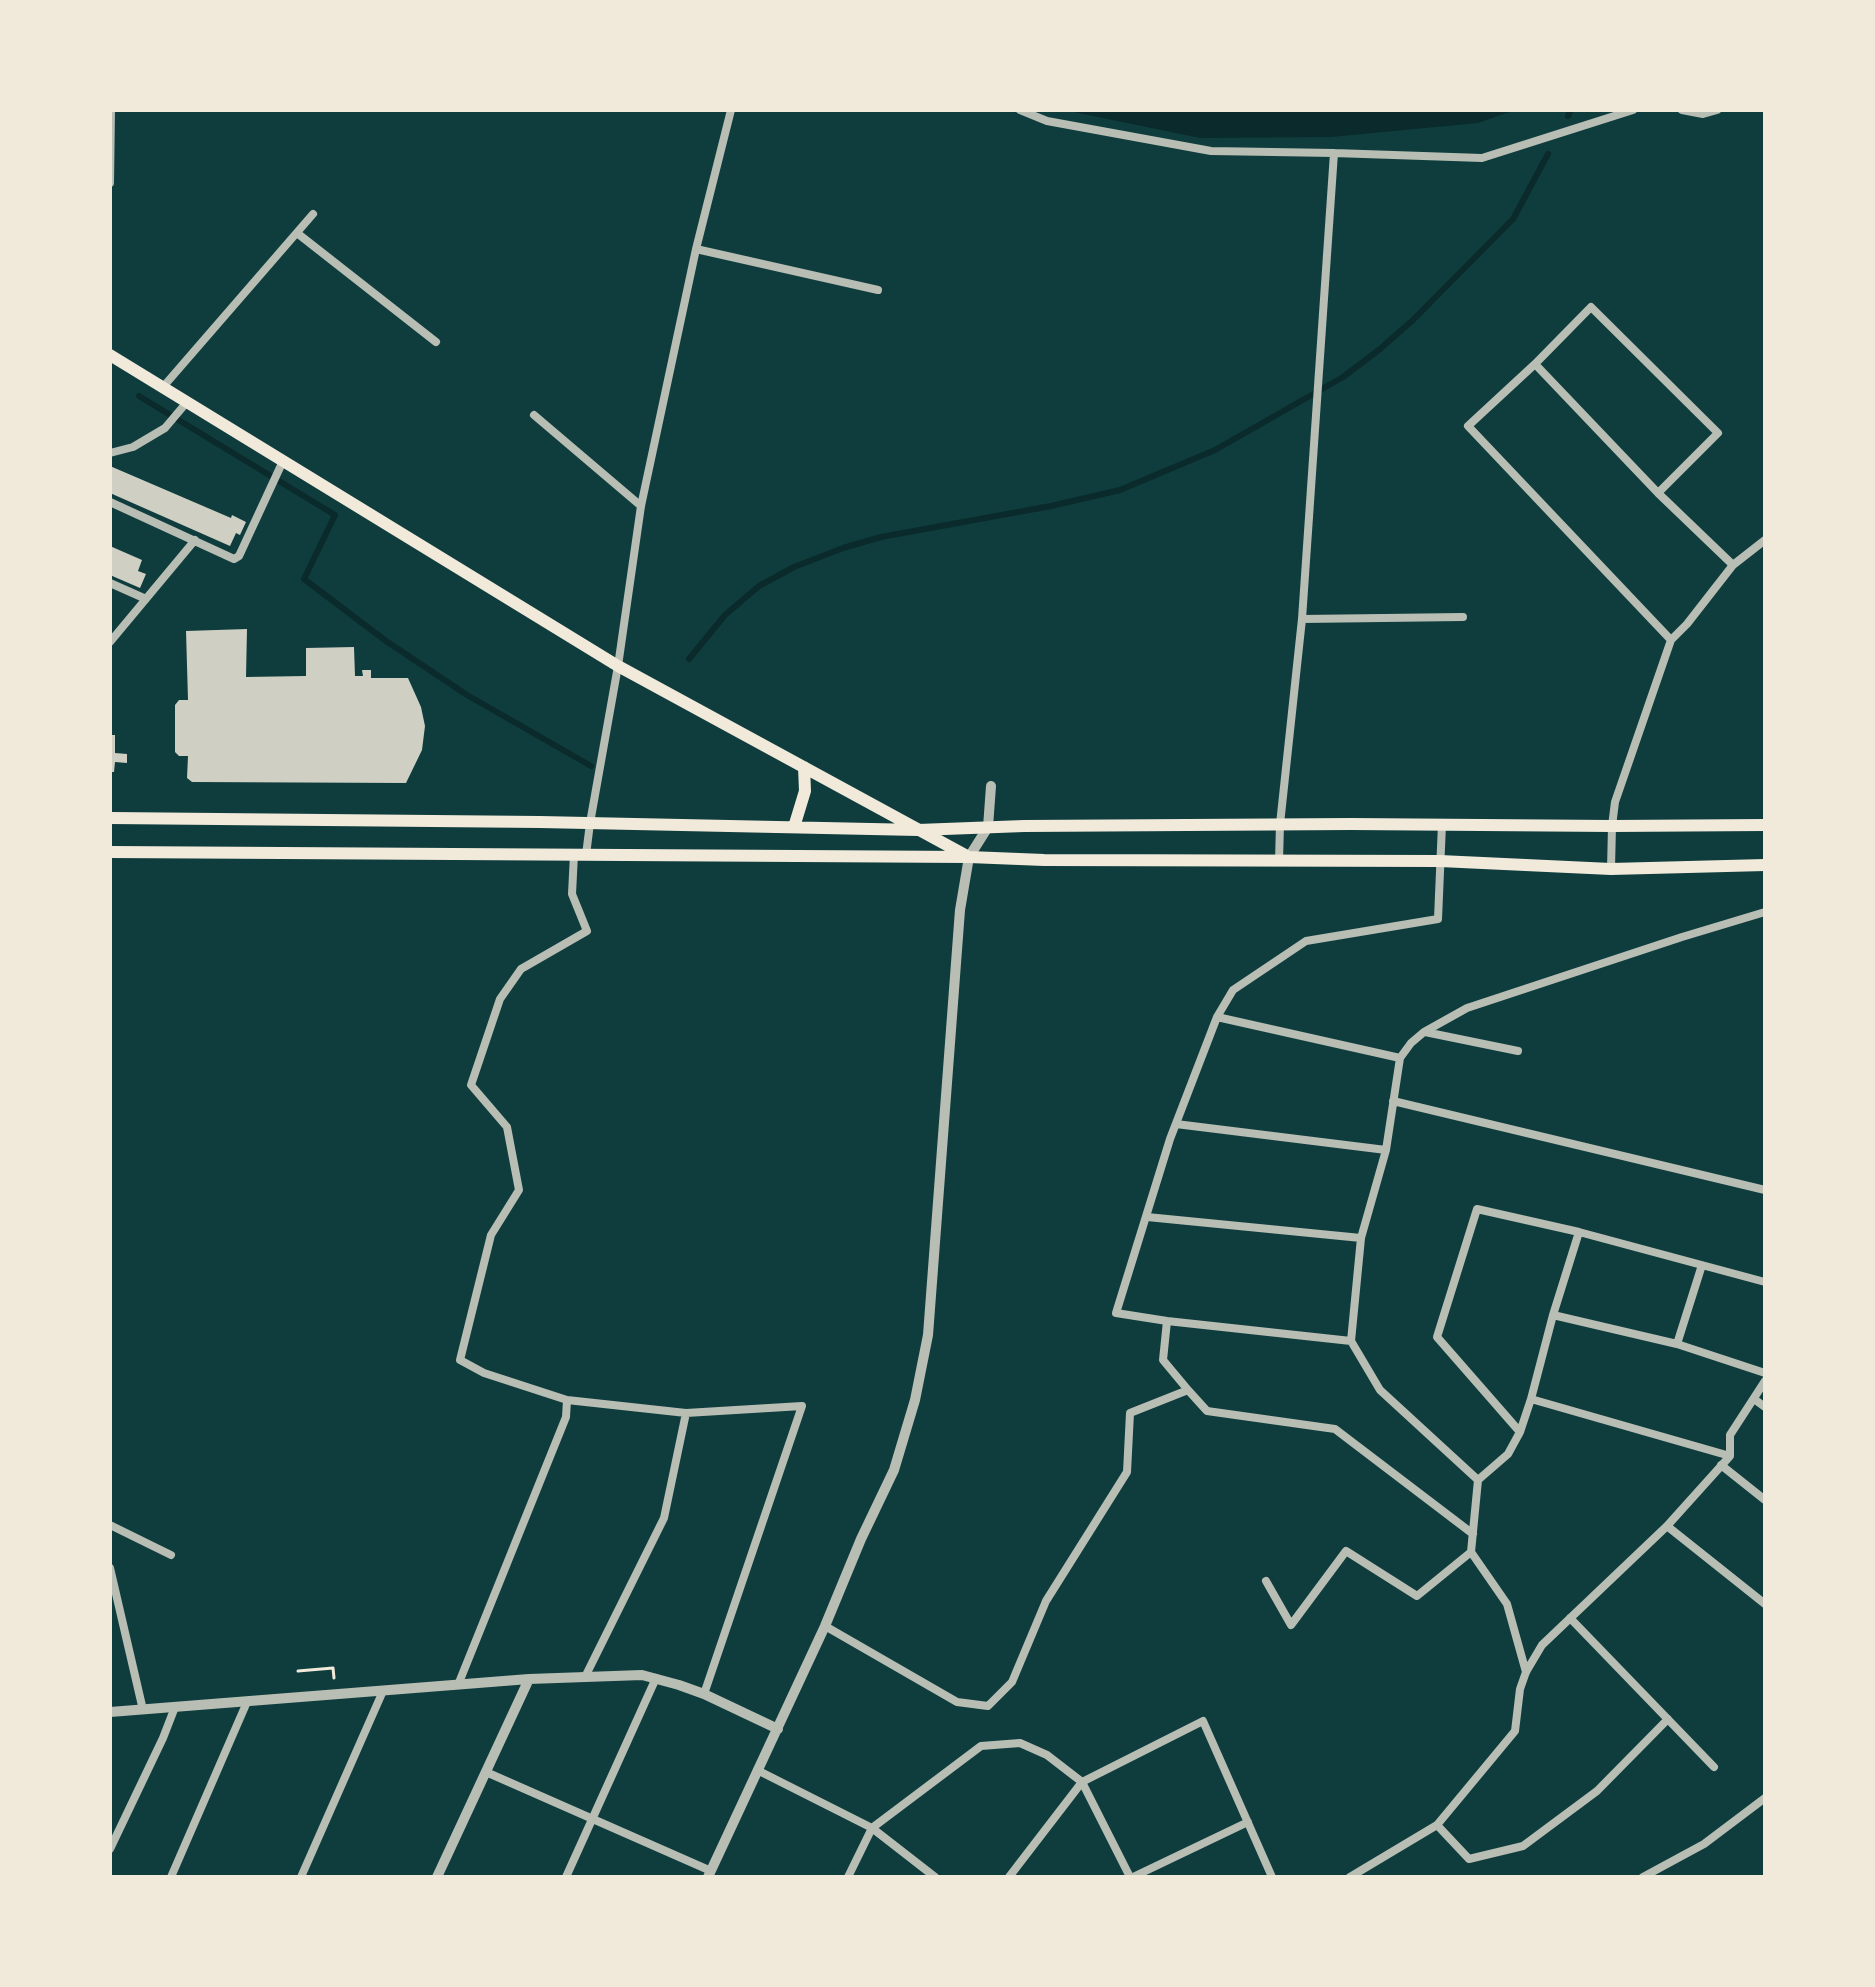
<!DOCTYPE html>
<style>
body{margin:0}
#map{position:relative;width:1875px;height:1987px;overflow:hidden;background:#0f3d3e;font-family:"DM Sans",sans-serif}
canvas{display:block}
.frame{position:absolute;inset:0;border:112px solid #f1e9da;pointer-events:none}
</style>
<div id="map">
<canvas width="1875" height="1987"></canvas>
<div class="frame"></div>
</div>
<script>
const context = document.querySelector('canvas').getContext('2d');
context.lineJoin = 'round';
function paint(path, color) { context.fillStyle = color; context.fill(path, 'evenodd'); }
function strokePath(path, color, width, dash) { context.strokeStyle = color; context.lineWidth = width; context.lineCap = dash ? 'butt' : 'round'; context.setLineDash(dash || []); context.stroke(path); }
paint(new Path2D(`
 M1064,110H1515L1478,123L1331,137L1200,138Z`), '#0a2a2b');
strokePath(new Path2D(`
 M1568,116L1571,110
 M139,396L335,515L304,579L386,641L467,695L591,766
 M689,659L725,615L759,586L794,567L843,548L881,537L1051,506L1120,490L1215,450L1343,377L1380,349L1413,320L1513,219L1548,154`), '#0a2a2b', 6);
paint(new Path2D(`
 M110,466L231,518L232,515L246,522L240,535L236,533L230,546L110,493Z
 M110,546L142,560L138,571L146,574L140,588L110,575Z
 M247,629L246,677L306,676V648L354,647L355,676H363L362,670H371V678H408L421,707L425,726L422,750L406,783L192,782L187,778L188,756H179L175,752V705L179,700H188L186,631Z
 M110,735H115V753L127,754V763L115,762L114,772H110Z`), '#cfcfc3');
strokePath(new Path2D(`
 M298,1671L333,1668L334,1678`), '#f1e9da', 3);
strokePath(new Path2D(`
 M1020,110L1047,121L1211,151L1334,153L1482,158L1633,110
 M1682,110L1703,114L1717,110
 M110,183L111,110
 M297,233L436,342
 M696,249L878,290
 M1535,364L1658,493L1733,565
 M163,387L313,214
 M534,415L641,506
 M110,453L133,447L165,428L187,402
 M1658,493L1718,433L1591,307L1535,364L1468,426L1671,640
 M110,502L234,559L239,556L283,461
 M110,583L146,599
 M1302,619L1463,617
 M110,642L195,540
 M586,855L590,823L618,666L641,506L696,249L731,110
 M1279,861L1280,824L1302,619L1334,153
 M1611,869L1612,826L1615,802L1671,640L1687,624L1733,565L1765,540
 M1217,1017L1400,1058
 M1425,1032L1518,1051
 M1393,1101L1765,1190
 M1176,1124L1386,1150
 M1147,1217L1361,1238
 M1579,1232L1765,1282
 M1351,1341L1167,1321L1116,1313L1170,1139L1217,1017L1233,990L1306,941L1438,919L1442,824
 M1677,1344L1702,1265
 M1188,1390L1207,1411L1335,1429L1473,1534
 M1531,1399L1553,1315
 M1754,1399L1765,1407
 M567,1400L484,1373L460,1360L491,1235L519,1190L507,1127L471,1085L500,999L521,969L587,931L572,894L574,854
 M1730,1456L1531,1399L1520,1432L1437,1337L1477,1209L1579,1232L1553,1315L1677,1344L1765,1373
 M1721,1465L1765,1500
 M1478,1480L1508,1454L1520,1432
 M110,1525L171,1555
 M1667,1526L1765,1604
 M110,1568L143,1710
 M1266,1581L1291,1625L1346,1551L1417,1596L1471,1552
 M1570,1618L1714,1767
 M825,1626L957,1702L988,1706L1012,1682L1046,1601L1127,1472L1130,1413L1188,1390L1163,1360L1167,1321
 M1526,1672L1507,1604L1471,1552L1478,1480L1380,1390L1351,1341L1361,1238L1386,1150L1400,1058L1411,1043L1424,1032L1467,1008L1682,937L1765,912
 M585,1677L664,1518L686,1413
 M458,1685L566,1417L567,1400L686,1413L802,1406L704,1694
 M757,1770L872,1828L981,1746L1020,1743L1047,1755L1082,1782L1130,1877
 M486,1772L711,1871
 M1437,1825L1469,1859L1523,1846L1597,1791L1668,1719
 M110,1849L163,1738L175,1707
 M171,1877L247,1702
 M301,1877L383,1691
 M566,1877L656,1678
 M848,1877L872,1828L935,1877
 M1009,1877L1082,1782L1203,1721L1272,1877
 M1133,1877L1248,1822
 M1350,1877L1437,1825L1515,1731L1520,1689L1526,1672L1542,1645L1667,1526L1730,1456V1435L1765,1381
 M1643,1877L1704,1844L1765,1798`), '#b8beb3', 8);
strokePath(new Path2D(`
 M110,1712L529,1679L642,1675L679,1685L704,1694L778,1729
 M437,1877L529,1679
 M708,1877L825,1626L861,1539L894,1470L915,1400L928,1335L960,910L969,857L988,827L991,786`), '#b8beb3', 10);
strokePath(new Path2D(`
 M110,355L618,666L967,856
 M110,818L540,822L918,830L1024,826L1351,824L1612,826L1765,825
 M794,827L805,791L804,767
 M110,852L969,857L1044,860L1440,861L1611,869L1765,865`), '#f1e9da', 12);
</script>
